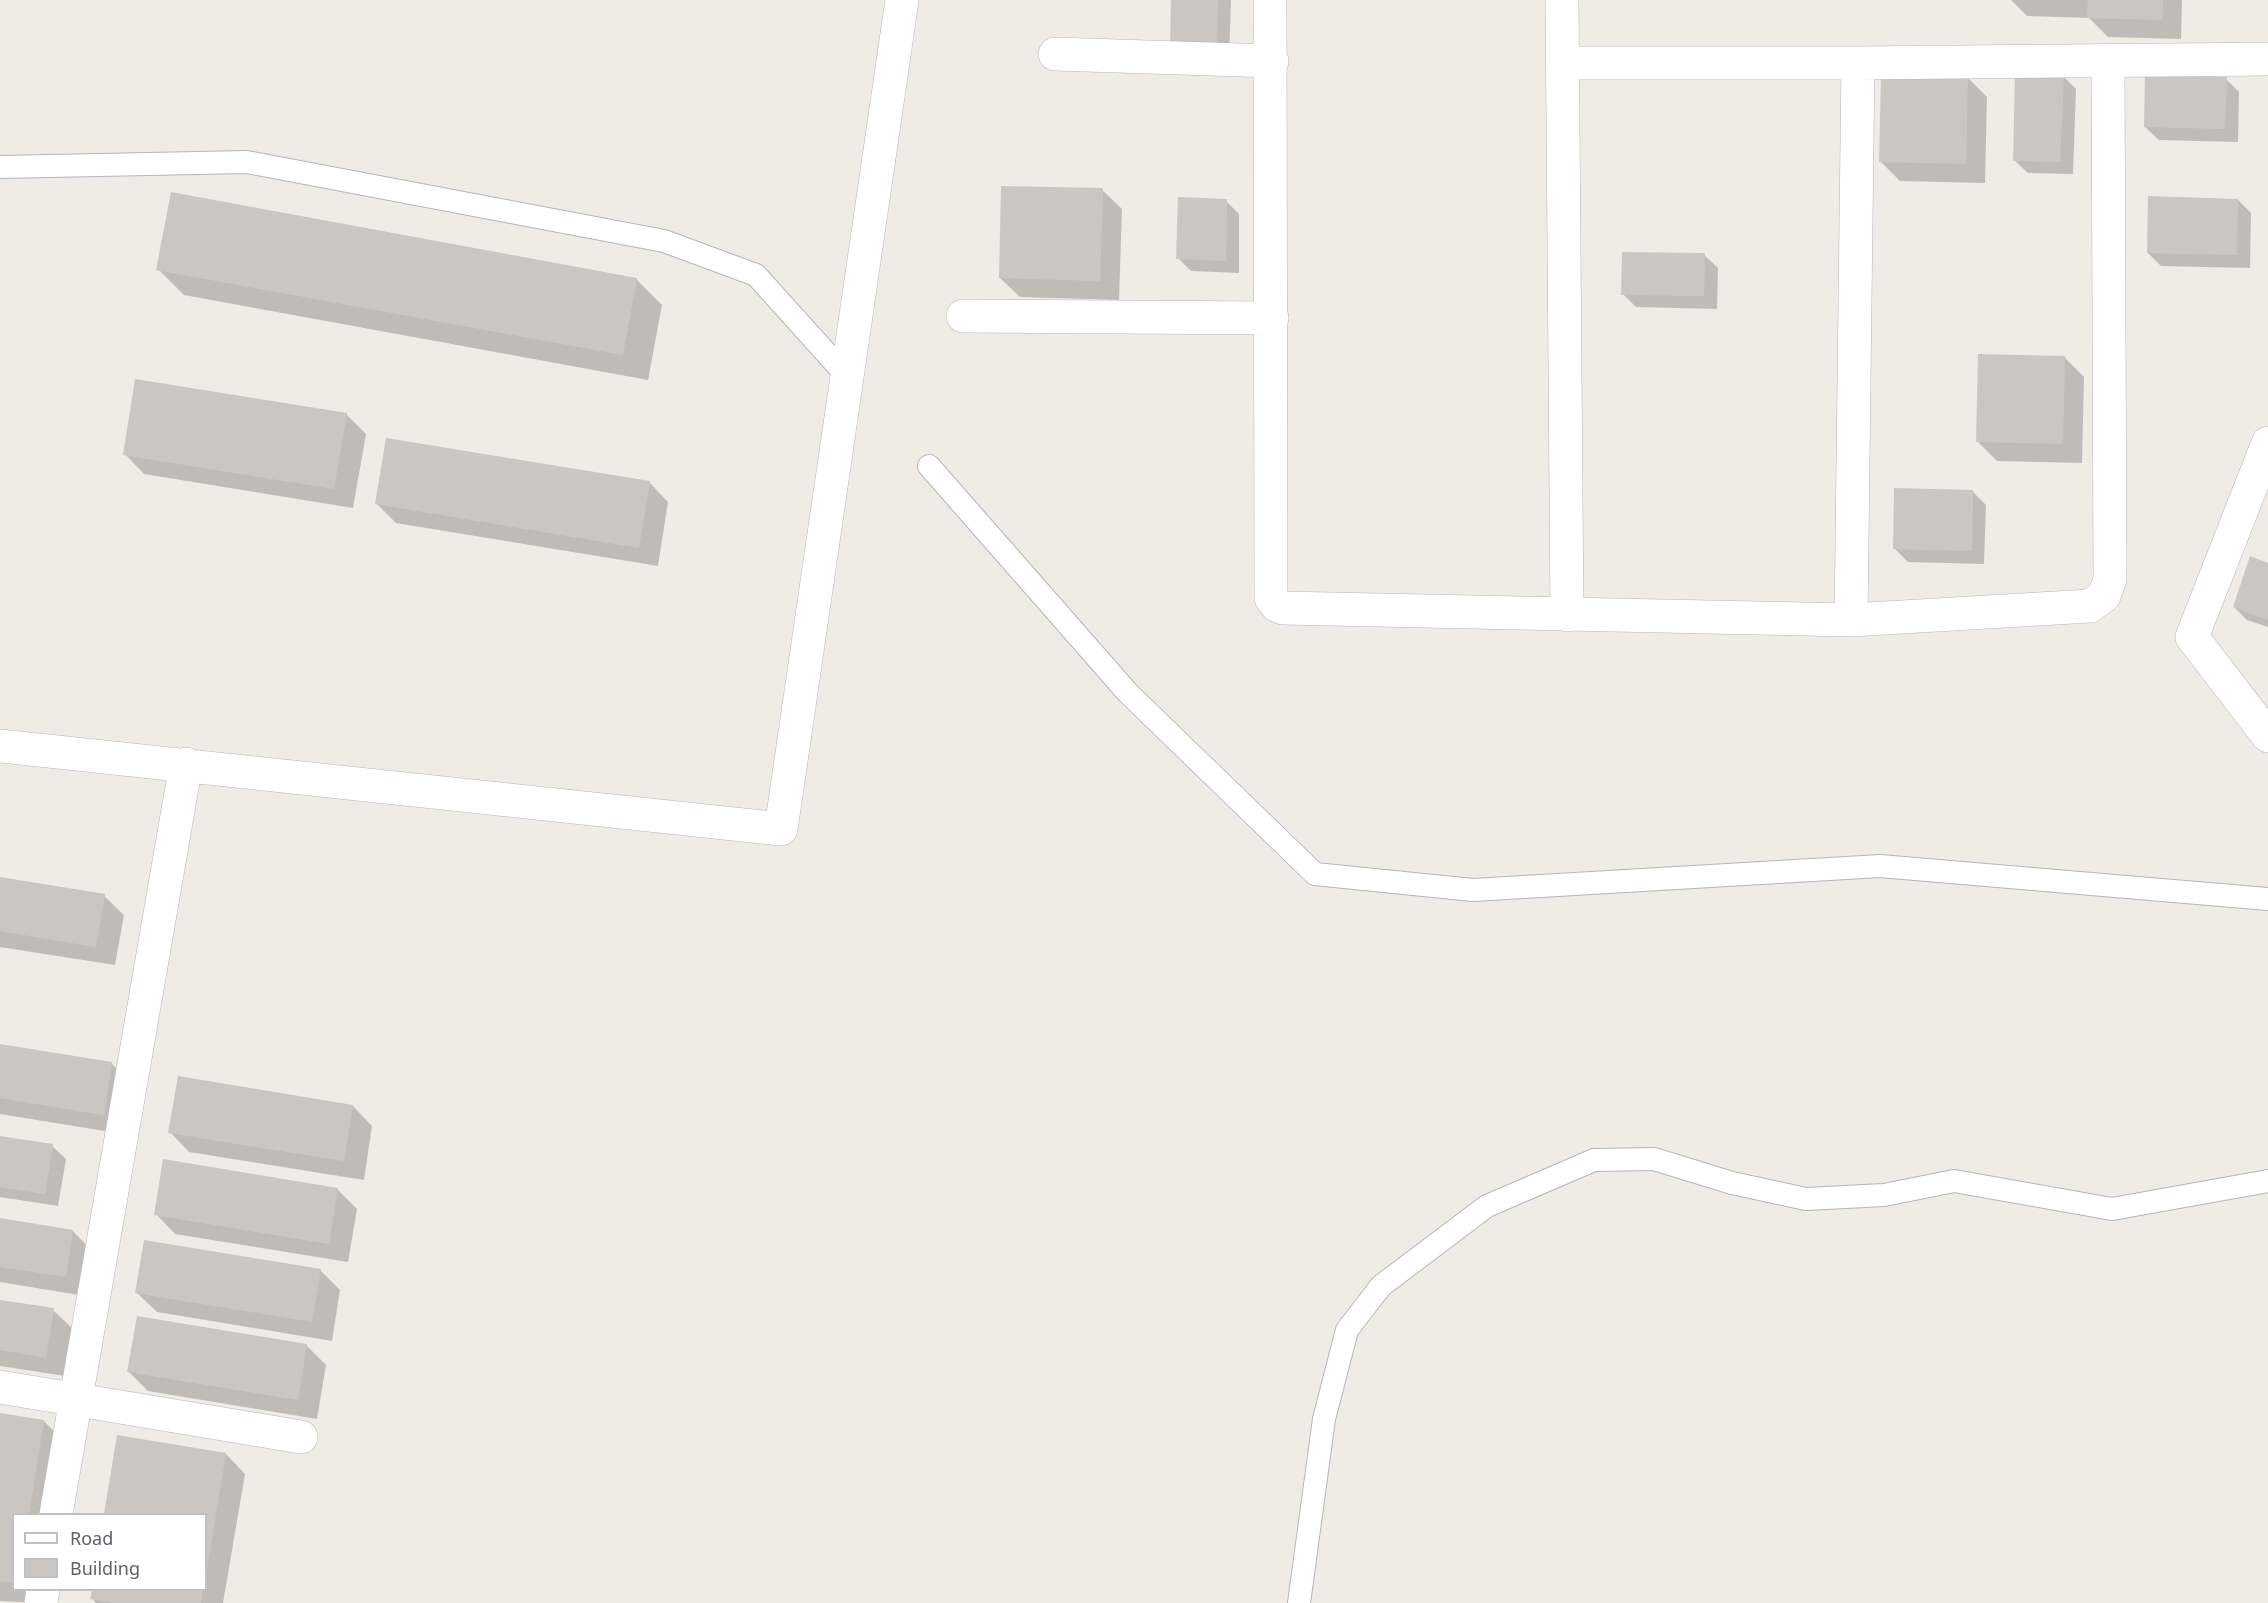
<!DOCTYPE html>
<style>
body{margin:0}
#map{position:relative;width:2268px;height:1603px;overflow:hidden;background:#efece6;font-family:"Noto Sans",sans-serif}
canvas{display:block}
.legend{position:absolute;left:12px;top:1513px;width:195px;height:78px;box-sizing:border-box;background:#fff;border:2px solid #bec0c2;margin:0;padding:8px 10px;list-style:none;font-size:18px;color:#5d6266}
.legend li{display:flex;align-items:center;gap:12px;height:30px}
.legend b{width:30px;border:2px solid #bec0c2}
</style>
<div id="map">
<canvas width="2268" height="1603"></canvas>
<ul class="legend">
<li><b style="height:8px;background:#fff"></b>Road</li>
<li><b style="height:16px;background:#cac7c3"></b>Building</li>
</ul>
</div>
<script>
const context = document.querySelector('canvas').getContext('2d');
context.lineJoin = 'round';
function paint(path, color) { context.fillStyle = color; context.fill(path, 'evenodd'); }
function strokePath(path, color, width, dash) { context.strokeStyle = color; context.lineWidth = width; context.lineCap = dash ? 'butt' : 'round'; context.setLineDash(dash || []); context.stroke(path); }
paint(new Path2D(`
 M1173,0H1231L1229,60Z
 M2011,0H2182L2181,39L2108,37L2089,18L2027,16Z
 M2063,76L2076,89L2073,174L2028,173L2014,160Z
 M1968,78L1987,97L1985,183L1900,181L1881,162Z
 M2226,79L2239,92L2238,142L2159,140L2145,127Z
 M1102,190L1122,209L1119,300L1020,297L1000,278Z
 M2238,200L2251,213L2250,268L2161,266L2148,253Z
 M1226,201L1239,214V273L1191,271L1178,258Z
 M1704,255L1718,268L1717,309L1636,307L1623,294Z
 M158,269L636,279L662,305L648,380L184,295Z
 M2064,357L2084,377L2082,463L1997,461L1978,442Z
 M346,414L366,434L353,508L144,474L125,454Z
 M649,482L668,502L658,566L396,523L377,504Z
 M1973,492L1986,505L1984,564L1908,562L1895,549Z
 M2268,564V627L2247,620L2234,607Z
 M0,878L104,896L124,915L115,965L0,947Z
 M0,1045L111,1063L131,1083L123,1134L0,1114Z
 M353,1106L372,1126L364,1180L189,1152L170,1132Z
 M0,1137L52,1146L66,1159L58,1206L0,1197Z
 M337,1189L357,1209L348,1262L175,1234L156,1214Z
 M0,1220L73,1231L92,1251L85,1296L0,1282Z
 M321,1271L340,1290L332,1341L157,1312L137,1293Z
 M0,1301L53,1310L73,1329L65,1376L0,1366Z
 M306,1345L326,1365L317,1419L148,1391L128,1371Z
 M0,1414L44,1421L69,1447L58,1514H14V1590H46L43,1603L0,1601Z
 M118,1437L226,1454L245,1474L223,1603H96L92,1598L93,1590H206V1514H105Z`), '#0003');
paint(new Path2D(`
 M1171,0H1218L1217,48L1170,47Z
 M2088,0H2163L2162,20L2087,18Z
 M1881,74L1968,76L1966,164L1879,162Z
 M2015,74L2064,75L2060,162L2013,161Z
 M2145,76L2227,77L2225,129L2144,127Z
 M1001,186L1103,188L1100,281L999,278Z
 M171,192L637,278L623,355L156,270Z
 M2148,196L2238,199L2237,255L2147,253Z
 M1178,197L1227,199L1226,261L1176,259Z
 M1622,252L1705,253L1704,296L1621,295Z
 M1978,354L2065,356L2063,444L1976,442Z
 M135,379L347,413L334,489L123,455Z
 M386,438L650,481L639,548L375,504Z
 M1894,488L1973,490L1972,551L1893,549Z
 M2250,556L2268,563V620L2233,607Z
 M0,877L105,894L96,947L0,931Z
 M0,1044L112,1062L104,1115L0,1098Z
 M178,1076L353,1105L344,1161L168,1133Z
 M0,1136L53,1144L45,1194L0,1187Z
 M163,1159L338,1188L329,1244L154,1215Z
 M0,1218L73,1230L66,1277L0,1267Z
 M144,1240L321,1269L312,1322L135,1293Z
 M0,1300L54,1308L46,1358L0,1350Z
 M137,1316L307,1344L298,1400L127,1372Z
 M0,1413L44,1420L29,1514H14V1583L0,1581Z
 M117,1435L226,1453L207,1569L206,1514H104Z
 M92,1590H203L201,1603H114L90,1599Z`), '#cac7c3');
const service = new Path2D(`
 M0,167L247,162L664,241L756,275L846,375
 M929,466L1128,693L1315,874L1473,890L1880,866L2268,899
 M1299,1603L1324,1419L1347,1330L1381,1286L1487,1206L1594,1160L1654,1159L1732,1183L1806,1199L1884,1195L1954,1181L2112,1209L2268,1181`);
const minor = new Path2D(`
 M1270,0L1271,598L1276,605L1283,608L1851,620L2090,606L2104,596L2110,579L2108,61
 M1562,0L1567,615
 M1055,54L1272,61
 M1563,63H1858L2268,59
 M963,316L1272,318
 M2268,443L2192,637L2268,736
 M1851,620L1858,63
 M0,746L781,829L902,0
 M0,1387L301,1437
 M56,1514L186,764
 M41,1603L43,1590`);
strokePath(service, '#b3b6ba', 24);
strokePath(minor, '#b3b6ba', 34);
strokePath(service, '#fff', 22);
strokePath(minor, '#fff', 33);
</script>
